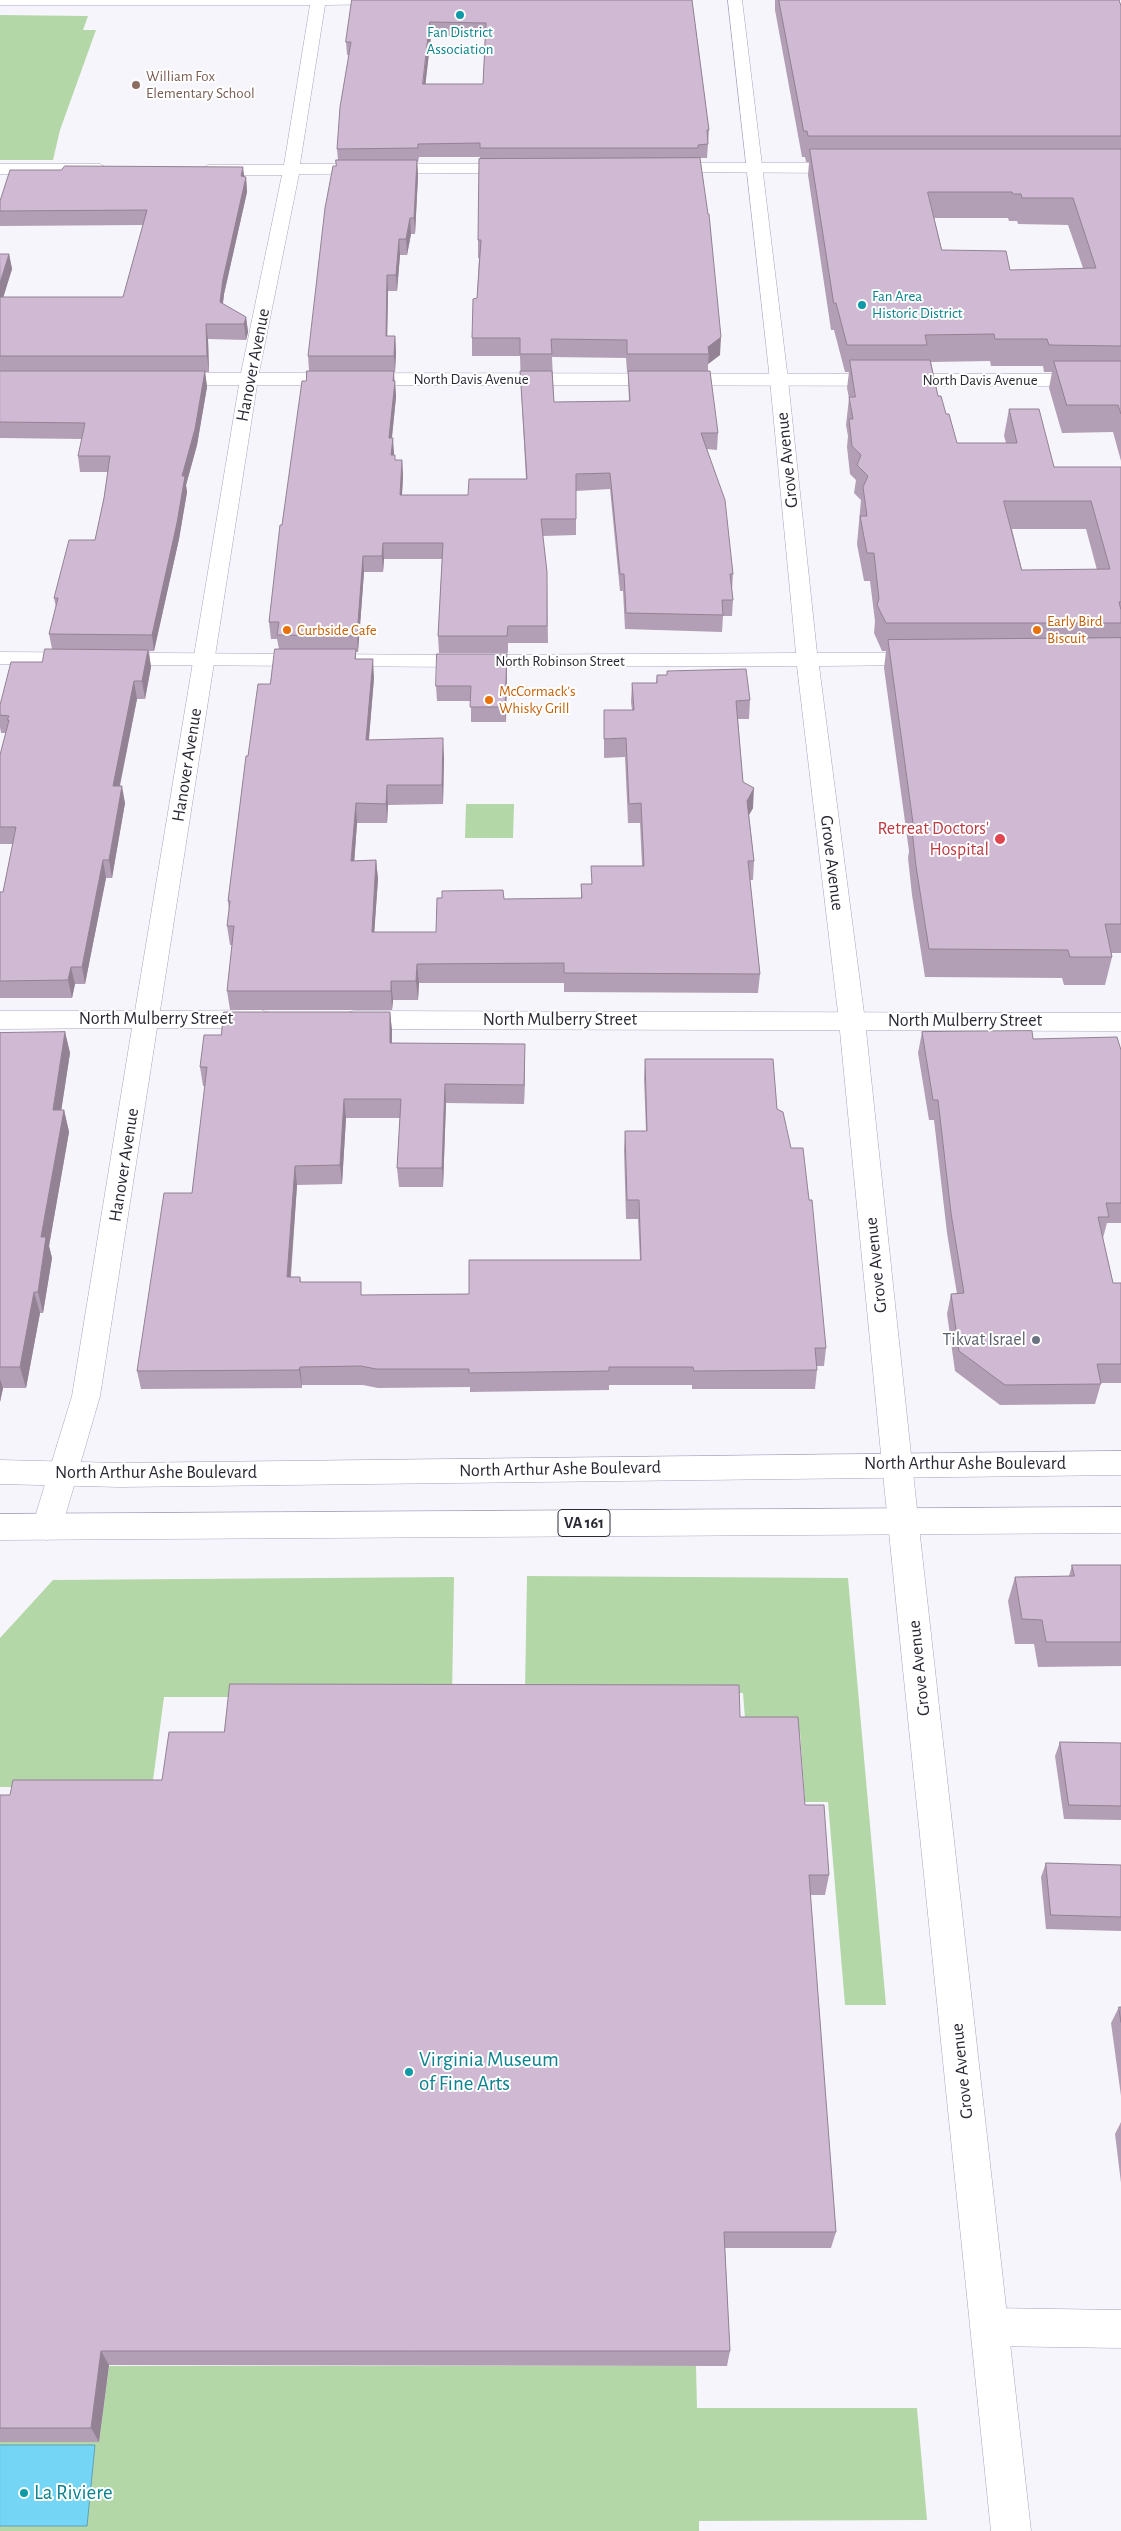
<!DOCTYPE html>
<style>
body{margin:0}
canvas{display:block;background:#f6f5fb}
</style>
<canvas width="1121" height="2531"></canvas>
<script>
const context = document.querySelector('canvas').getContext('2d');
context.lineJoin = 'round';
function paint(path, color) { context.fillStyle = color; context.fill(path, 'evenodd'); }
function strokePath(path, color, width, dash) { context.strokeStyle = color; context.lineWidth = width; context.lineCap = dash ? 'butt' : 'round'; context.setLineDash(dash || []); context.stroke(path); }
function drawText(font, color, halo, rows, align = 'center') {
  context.font = font + ' "Alegreya Sans",sans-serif'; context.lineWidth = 4; context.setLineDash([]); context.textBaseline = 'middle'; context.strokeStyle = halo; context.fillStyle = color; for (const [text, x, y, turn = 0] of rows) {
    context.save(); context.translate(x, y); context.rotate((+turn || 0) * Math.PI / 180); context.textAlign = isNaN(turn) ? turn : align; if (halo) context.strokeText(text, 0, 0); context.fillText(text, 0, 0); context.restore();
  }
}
paint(new Path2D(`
 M0,15L88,16L83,30H96L60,130L53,160H0Z
 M466,804H514L513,838H465Z
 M527,1576L848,1578L886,2005H845L828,1802H805L800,1732L746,1731L743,1693L525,1691Z
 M454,1577L452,1697H164L152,1788L0,1787V1638L53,1580Z
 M109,2366H696L697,2408H917L927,2520L699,2521V2531H0V2442H99Z`), '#b4d7a8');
const water = new Path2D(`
 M0,2445H95L87,2526H0Z`);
paint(water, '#75d5f4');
strokePath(water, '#5fa1ba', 1);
const minor = new Path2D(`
 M0,0H395L388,4L325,5L300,164H523L525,168L517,173L299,174L259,373L1121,374V386L257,385L160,1011L261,1010L270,1013L274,1019L270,1025L261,1028H157L100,1396L62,1527L58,1536L47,1540L36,1536L32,1527L72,1396L132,1028L0,1029V1011H135L239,385H168L161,383L159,379L161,375L168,373H241L282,175H208L200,170L208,165H284L310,5H0Z
 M665,163H847L855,168L847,173L659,172L657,168Z
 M0,164H100L108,169L100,174H0Z
 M354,1011L1121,1013V1031L354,1029L345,1026L341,1020L345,1014Z
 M989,2308L1121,2310V2348L989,2346L976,2340L970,2327L976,2314Z`);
const tertiary = new Path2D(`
 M728,0H742L788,380L817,653H923L931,654L934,659L931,664L923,665L819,666L865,1021L912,1464L907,1473L897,1476L887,1473L882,1464L839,1021L797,666L464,667L0,664V652L464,655L796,653L770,380Z`);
const secondary = new Path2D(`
 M897,1452L907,1455L912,1464L1031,2531H991L882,1464L887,1455Z`);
const primary = new Path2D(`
 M1121,1451V1475L120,1487L0,1484V1460L120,1463Z
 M1121,1507V1533L0,1540V1514Z`);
strokePath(minor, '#aaa2c0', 1);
strokePath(tertiary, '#aaa2c0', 1);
strokePath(secondary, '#aaa2c0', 1);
strokePath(primary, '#aaa2c0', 1);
paint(minor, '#fff');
paint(tertiary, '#fff');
paint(secondary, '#fff');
paint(primary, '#fff');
paint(new Path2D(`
 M352,0H692L709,130L707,158H698L720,355L708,364V371L718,433L717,450L707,449L733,574L732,590L733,600L732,616H723L722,632L625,629L623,591H620L610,489L576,491V535L543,536L547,572L548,643H508V653H439L438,636L442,559H384L383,572H364L358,652H356V659L374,678L369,740L444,757L443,804L388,805L387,823H357L354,861L376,860L378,879L374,932H436L504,899L581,898V884H591L642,866L640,823H628L625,757L604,758V710H632L631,702L632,683H656L657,675H667V671L750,700L749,719H738L743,782L753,808L749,815L754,861L753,880H750L760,974L758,993L564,992V983H419L418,1000H393L392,1010H230L227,991L232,945H230L227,926L229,910L228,901L248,756L270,684L279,649L277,639H271L269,622L282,525L306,381L309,371L308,356L336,166L338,160L337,149L349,55H347L346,42ZM431,36H485L483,84H425ZM419,157H480L478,240V258H479L477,298L472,338V356H520L521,387L526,479L468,495H402L403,476L402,460H395L394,455L392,438L396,397L394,372H395L396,352L395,336H387L388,291H397L400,255H407L411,234H415L418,176L417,162H418ZM552,357L626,358L627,372H628L629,401L554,402Z
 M775,0H1119L1121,6V461L1113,432L1062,433L1049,388L1052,372H1044L1043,366H991L990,361L931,362L938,396L946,414L957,443H1006L1004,436L1009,409L1054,467H1121V953H1111L1112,957L1105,985H1064L1062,978L925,977L912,895L908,858L909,851L884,668L886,651H882L874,633L875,621L870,581H864L857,544L861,500L854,493L856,480L850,474L847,447L848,436L846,425L849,398L847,388L849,372H845L834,330H831L808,175L809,162H806L805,157H802L775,10ZM934,218H1008L1009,221H1017L1018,224L1068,225L1083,268L1010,270L942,250ZM1012,529H1086L1097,570H1022Z
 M246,177L247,192L224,294L223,304L246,317L248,332L246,340L208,339L209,372H205L207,387L197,445L186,485L187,492L179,539L154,651H149L151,667L145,699H137L120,786L125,803L115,860L112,878H106L85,984H75L72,998H0V892H3L13,844H0V755L6,733H1L0,727V705L42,662L52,649L49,634L56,607L54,598L95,540L104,498L108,472H80L78,456L82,439L0,438V254H9L12,269L3,297H123L143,225L0,226V201Z
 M507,669L506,722H471V701H437L436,686Z
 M390,1012L392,1031V1044L525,1064L524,1104L446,1103L443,1187H399L397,1168L400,1118H346L342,1184L297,1185L291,1277H300L301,1282L363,1295L469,1294L640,1260L638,1219H626L624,1150L625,1131H646L644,1078L645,1059L777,1109L826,1348L824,1366H817V1370L815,1389H692V1385H609V1390L470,1392V1387L378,1388L363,1385H302V1388L141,1389L137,1371L192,1193L205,1086H203L200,1067L221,1035Z
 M65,1032L70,1053L61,1110H64L69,1132L49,1246L52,1258L43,1313H40L26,1388H3L0,1402V1033Z
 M922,1032L1033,1039L1121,1050V1223H1107L1103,1238L1113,1283H1121V1383H1101L1095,1404L1000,1405L955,1371L947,1314L951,1294H957L947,1233L934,1120H929L918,1053Z
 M1072,1565H1121V1666L1038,1667L1034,1644H1015L1008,1601L1015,1577L1069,1576Z
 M740,1717L805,1805L829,1875L825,1895H810L836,2232L831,2248H725L730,2351L727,2366L109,2365L99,2442H0V1795H10L162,1780L224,1732Z
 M1060,1742L1121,1743V1820L1064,1819L1055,1756Z
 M1046,1863L1121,1865V1931L1046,1929L1041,1877Z
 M1119,2007H1121V2096L1111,2023Z
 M1121,2122V2183L1115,2134Z`), '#b39fb5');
paint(new Path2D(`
 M430,22L431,36L424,97L423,84Z
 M417,160L418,176L415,234L414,218Z
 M243,167L245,182L246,177L247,192L224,294L221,317L220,302L223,279Z
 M410,218L411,234L407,255L406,239Z
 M399,239L400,255L397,291L396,275Z
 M9,254L12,269L0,308V283Z
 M387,275L388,291L387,352L386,336Z
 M246,317L248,332L246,340L244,324Z
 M206,324L208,339L209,372L207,356Z
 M395,336L396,352L395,372L394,356Z
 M721,337L720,355L708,364L709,354L708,347Z
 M205,371L207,387L197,445L186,485L187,492L179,539L154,651L152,635L182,476Z
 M394,371V387L395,381L396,397L390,454L389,438Z
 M393,438L394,454L392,472L391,455Z
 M402,460L403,476L401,512L400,495Z
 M383,543L384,559L383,572L382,556Z
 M363,556L364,572L358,652L357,636Z
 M148,650L151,667L145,699L142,681Z
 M507,654V669L506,722L505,707Z
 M373,659L374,678L367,759L366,740Z
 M134,681L137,699L116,803L113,786Z
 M443,738L444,757L443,804L442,785Z
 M387,785L388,805L387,823L386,804Z
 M122,786L125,803L112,878L109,860Z
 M754,788L753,808L746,820L747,801Z
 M356,803L357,823L353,880L351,861Z
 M103,860L106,878L85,984L82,967Z
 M376,860L378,879L373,951L372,932Z
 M417,964L419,983L418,1000L416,981Z
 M71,967L75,984L72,998L68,980Z
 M391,981L393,1000L392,1010L391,991Z
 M390,1012L392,1031L391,1063L390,1043Z
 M65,1032L70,1053L58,1132L53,1110Z
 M525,1044V1064L524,1104V1085Z
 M445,1084L446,1103L443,1187L442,1168Z
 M344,1099L346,1118L342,1184L340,1165Z
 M64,1110L69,1132L49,1246L52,1258L43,1313L38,1292L41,1237Z
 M295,1166L297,1185L289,1295L287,1277Z
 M34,1292L40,1313L26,1388L20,1367Z
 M300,1367L302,1385V1388L299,1370Z
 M0,1379L3,1388L0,1402Z
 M101,2351L109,2365L99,2442L91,2428Z`), '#928294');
const building = new Path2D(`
 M352,0H692L709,130H707L708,144L698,145V148H480V143L418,144V148L337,149L340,107L351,42H346ZM430,22L486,23L483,84H423Z
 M779,0H1119L1121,6V136H808L807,131H804Z
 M810,149H1121V346L1049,345L1047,339H995L994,334L925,335L927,345H847L836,303H834ZM928,192H1012L1013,194H1021L1022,198H1073L1096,268L1010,270L1006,251L942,250Z
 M700,158L708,214H709L721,337L708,347L709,354H627V340L551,339L552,354H520V338H472L473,299L477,298L481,240H478L479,159Z
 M336,160H417L414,218H410L406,239H399L396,275H387L386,336H395L394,356H308L325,208L333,166H336Z
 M65,166L243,167L241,176L246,177L223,279L220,302L246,317L244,324H206L207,356H0V297H123L147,210L0,211V201L10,170H61Z
 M0,254H9L0,283Z
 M850,360H930L938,396H941L946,414H949L957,443H1017L1009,409H1039L1054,467H1121V602H1119L1121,610V623H886L877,605L879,599L874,553H867L860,516H867L863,487L868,476L857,465L861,455L852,446L849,419H853L849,397H855ZM1004,501H1091L1110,569L1022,570Z
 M1054,361H1121V414L1118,405H1067Z
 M0,371H205L195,429L182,476H185L177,523L152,635L49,634L58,598H54L69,540H95L104,498L110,456H78L85,423L0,422Z
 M307,371H394L393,381H395L389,438H393L391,455H395V460H402L400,495H468L469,479H527L520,371H552L554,402L630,401L628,371H710L718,433H701L725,500L733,574H730L733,600H722L723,615L626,613L624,574H620L610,473L576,474V519H541L547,572V626H508L507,636H438L443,543H383L382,556H363L357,636L277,635L279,622H269L280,525H282L302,381H306Z
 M1121,638V924H1105L1112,957H1070L1068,950L929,949L916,866L912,830H914L888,640Z
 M45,649L148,650L142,681H134L113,786H122L112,843L109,860H103L82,967H71L68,980L0,981V892H3L16,827H0V755L9,720H7L9,716L0,715V705L11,662H42Z
 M275,649H356L355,659H373L366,740L443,738L442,785H387L386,804L356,803L351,861L376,860L372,932H436L437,898H442V891L503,890L504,899L582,898L581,884H592L591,866H644L641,803L629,804L626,738L604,739V710H634L632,683H657V675H667V671L746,669L750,700L736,701L743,782L754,788L747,801L754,861H748L760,974L564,973V963L417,964L416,981H391V991H227L234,926H227L230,901H228L246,756H248L258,684H270Z
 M437,654H507L505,707H470L471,686H436Z
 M224,1012H390V1043L525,1044L524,1085L445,1084L442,1168H397L401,1099H344L340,1165L295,1166L287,1277H300V1282H361V1295L469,1294V1260H641L639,1200H627L625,1131H647L645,1059H773L777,1109L783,1112L791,1148H803L809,1200H812L826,1348H815L817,1370L694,1371L693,1367H609V1371L469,1373V1369H376L361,1366L300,1367L299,1370L137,1371L164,1193H192L207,1067H200L204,1035H221Z
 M1032,1031L1033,1039L1117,1037L1121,1050V1203H1106L1109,1217H1098L1113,1283H1121V1364H1097L1101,1384L1005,1385L959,1351L951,1294L964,1293L951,1213L938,1100H933L922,1032Z
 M65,1032L53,1110H64L41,1237H46L38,1292H34L20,1367H0V1033Z
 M1072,1565H1121V1642H1046L1042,1620L1022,1619L1015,1577L1074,1576Z
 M230,1684L739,1685L740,1717H798L805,1805H824L829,1875H809L836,2232H724L730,2351H101L91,2428H0V1795H10L13,1780H162L169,1732H224Z
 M1060,1742L1121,1743V1806L1069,1805Z
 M1046,1863L1121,1865V1917L1051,1915Z
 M1119,2007H1121V2022Z`);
paint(building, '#d0b9d3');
strokePath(building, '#928294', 1);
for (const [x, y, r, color] of [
 [460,15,5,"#0f9aa8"],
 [136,85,5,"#8d6e63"],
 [862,305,5,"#0f9aa8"],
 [287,630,5,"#e8710a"],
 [1037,630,5,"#e8710a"],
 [489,700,5,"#e8710a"],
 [1000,839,6,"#e0444e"],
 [1036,1340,5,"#6b7280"],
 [409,2072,5,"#0f9aa8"],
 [24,2493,5,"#0f9aa8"]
]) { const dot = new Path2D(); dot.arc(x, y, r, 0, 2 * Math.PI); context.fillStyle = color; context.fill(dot); strokePath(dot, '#fff', 2); }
drawText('15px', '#0d838f', '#fff', [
 ["Fan District",460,32],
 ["Association",460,49],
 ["Fan Area",872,296,"left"],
 ["Historic District",872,313,"left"]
]);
drawText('15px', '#785e54', '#fff', [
 ["William Fox",146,76],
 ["Elementary School",146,93]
], 'left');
drawText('15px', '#2b2834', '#fff', [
 ["North Davis Avenue",471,379],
 ["North Davis Avenue",980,380],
 ["North Robinson Street",560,661]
]);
drawText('15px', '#c56008', '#fff', [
 ["Early Bird",1047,621],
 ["Biscuit",1047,638],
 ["Curbside Cafe",297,630],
 ["McCormack's",499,691],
 ["Whisky Grill",499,708]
], 'left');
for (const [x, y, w] of [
 [584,1523,52]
]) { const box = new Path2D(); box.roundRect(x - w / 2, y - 13.5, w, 27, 4); context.fillStyle = '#fff'; context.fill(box); strokePath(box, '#2b2834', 1); }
drawText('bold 16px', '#2b2834', null, [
 ["VA 161",584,1523]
]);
drawText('18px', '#2b2834', '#fff', [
 ["Hanover Avenue",253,365,-79],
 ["Grove Avenue",787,460,-96],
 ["Hanover Avenue",187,765,-81],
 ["Grove Avenue",832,863,83],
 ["North Mulberry Street",156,1019],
 ["North Mulberry Street",560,1020],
 ["North Mulberry Street",965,1021],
 ["Hanover Avenue",124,1165,-81],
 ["Grove Avenue",876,1265,-96],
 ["North Arthur Ashe Boulevard",965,1464],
 ["North Arthur Ashe Boulevard",560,1469,-1],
 ["North Arthur Ashe Boulevard",156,1473],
 ["Grove Avenue",919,1668,-96],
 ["Grove Avenue",962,2071,-96]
]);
drawText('18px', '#be3a42', '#fff', [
 ["Retreat Doctors'",989,829],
 ["Hospital",989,850]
], 'right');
drawText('18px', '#5b616d', '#fff', [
 ["Tikvat Israel",1026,1340]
], 'right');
drawText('21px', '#0d838f', '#fff', [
 ["Virginia Museum",419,2060],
 ["of Fine Arts",419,2084],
 ["La Riviere",34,2493]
], 'left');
</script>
